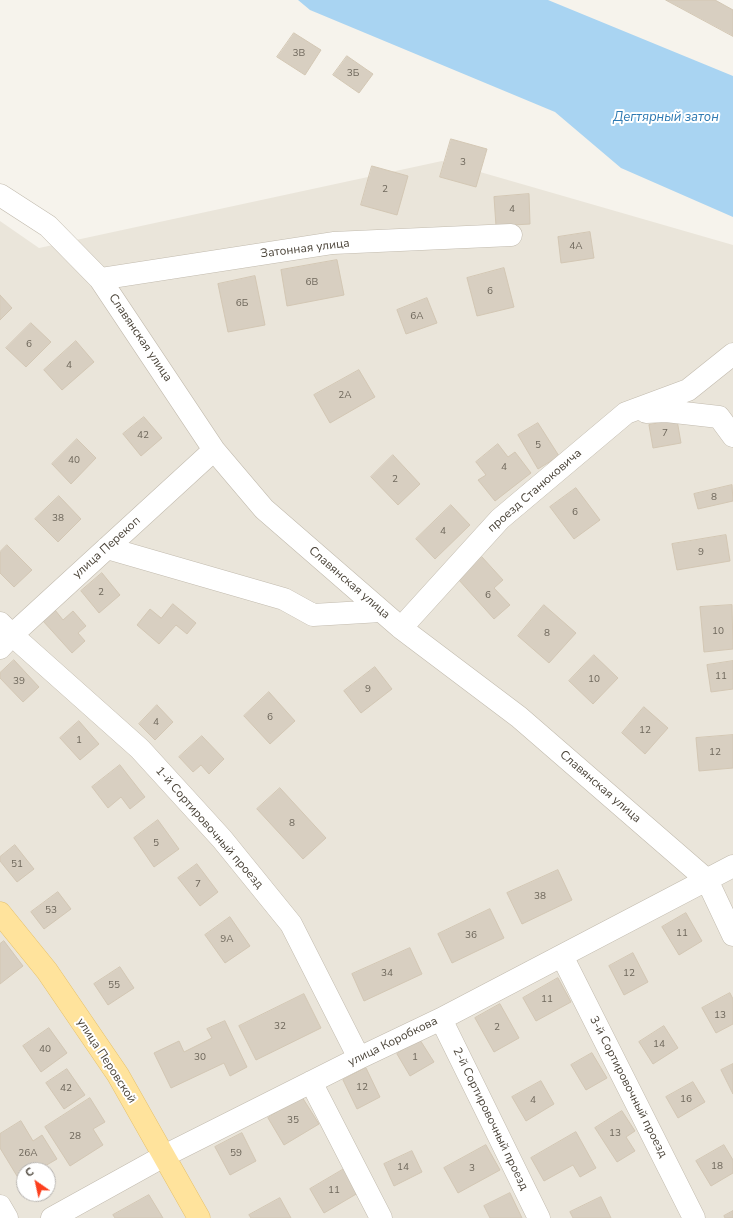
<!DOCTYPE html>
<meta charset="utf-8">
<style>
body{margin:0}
#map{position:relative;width:733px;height:1218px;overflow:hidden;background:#f6f3ec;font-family:"Nunito Sans",sans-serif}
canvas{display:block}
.north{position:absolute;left:16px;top:1162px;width:40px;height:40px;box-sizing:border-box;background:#fff;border:1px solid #b7b4b0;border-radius:50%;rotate:326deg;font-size:11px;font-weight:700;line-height:16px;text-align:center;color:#4b4439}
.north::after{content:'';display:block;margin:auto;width:14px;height:18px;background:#fc3f1d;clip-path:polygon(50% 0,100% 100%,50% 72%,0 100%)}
</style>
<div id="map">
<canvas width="733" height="1218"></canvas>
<div class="north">С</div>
</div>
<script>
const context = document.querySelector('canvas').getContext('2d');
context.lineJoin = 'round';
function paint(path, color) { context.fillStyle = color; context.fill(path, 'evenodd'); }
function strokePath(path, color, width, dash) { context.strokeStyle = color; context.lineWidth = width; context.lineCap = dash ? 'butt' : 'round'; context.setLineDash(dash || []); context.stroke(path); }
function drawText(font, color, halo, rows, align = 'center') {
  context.font = font + ' "Nunito Sans",sans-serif'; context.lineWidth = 4; context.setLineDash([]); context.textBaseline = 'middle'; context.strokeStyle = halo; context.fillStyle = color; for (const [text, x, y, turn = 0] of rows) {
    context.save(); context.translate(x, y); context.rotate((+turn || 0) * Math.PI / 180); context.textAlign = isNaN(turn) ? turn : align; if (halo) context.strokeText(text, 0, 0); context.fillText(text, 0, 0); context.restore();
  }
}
paint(new Path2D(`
 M442,161L733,245V1218H0V221L39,248ZM24,1170H48V1194H24Z`), '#eae5da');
paint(new Path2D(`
 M298,0H548L733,76V217L621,168L555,112L310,10Z`), '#a9d4f2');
const building = new Path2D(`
 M666,0H715L733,10V36Z
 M294,33L321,50L305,75L277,57Z
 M347,56L373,74L359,93L333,75Z
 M451,139L487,149L476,187L440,177Z
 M372,166L408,176L397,215L361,205Z
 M529,194L530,224L496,226L494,197Z
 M590,232L594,258L561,263L558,237Z
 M337,260L344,295L287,306L281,270Z
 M504,268L514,307L477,316L467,278Z
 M255,276L265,325L228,332L218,284Z
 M0,295L12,308L0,320Z
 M427,298L437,323L406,334L397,310Z
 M31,323L51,342L26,367L6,348Z
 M76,341L94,362L62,390L44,370Z
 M359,370L375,397L330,423L314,395Z
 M144,417L162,438L141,456L123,434Z
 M677,420L681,443L653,448L649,425Z
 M538,423L559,456L538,469L518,435Z
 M77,439L96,458L71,484L52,464Z
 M498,444L508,457L515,452L531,473L495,501L478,480L486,475L476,462Z
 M393,455L420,484L398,505L371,477Z
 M732,485L733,501L698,509L694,494Z
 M576,488L600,520L574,539L550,507Z
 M59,496L81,519L58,542L35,519Z
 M451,505L470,525L435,559L416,539Z
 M726,535L730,561L677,570L672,544Z
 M7,545L32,570L14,587L0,573V552Z
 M482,557L503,580L494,588L510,605L494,619L458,579Z
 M102,573L120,595L99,613L81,591Z
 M173,604L196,623L187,634L176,625L159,644L137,625L150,609L161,618Z
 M544,605L576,633L549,663L518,636Z
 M732,605L733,649L704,652L700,607Z
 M55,610L63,620L73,611L86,626L78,633L85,641L72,653L43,621Z
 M594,655L618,678L593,704L569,681Z
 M14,660L39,687L23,702L0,678V673Z
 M733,661V689L711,692L707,665Z
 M375,667L392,689L361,713L344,691Z
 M269,692L295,721L270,744L244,716Z
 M157,705L173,722L155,740L139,724Z
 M644,707L668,728L645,754L622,733Z
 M79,721L99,744L80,760L60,738Z
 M733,735V768L699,771L696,738Z
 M202,736L224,759L209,774L201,765L193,772L179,757Z
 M120,765L145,797L130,809L121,797L108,808L92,787Z
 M280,788L326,838L303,859L257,809Z
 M158,820L179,849L154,867L134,838Z
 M15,845L34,869L17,882L0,861V857Z
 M197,864L218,892L200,906L178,878Z
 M558,870L572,900L522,924L507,893Z
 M58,892L71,909L44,929L31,912Z
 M490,909L504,938L452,963L438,934Z
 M686,913L702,941L679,955L662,927Z
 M230,917L250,946L225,963L205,935Z
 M4,941L23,966L0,984V944Z
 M410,948L422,974L364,1001L352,974Z
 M633,953L648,982L624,995L609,966Z
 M120,967L134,988L108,1005L94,984Z
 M558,978L571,1002L536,1021L523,998Z
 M730,993L733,999V1024L716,1033L702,1008Z
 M304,994L321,1028L256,1060L239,1026Z
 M500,1004L519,1038L494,1052L475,1018Z
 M225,1021L247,1067L230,1076L224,1063L171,1088L154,1053L179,1041L184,1052L212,1038L207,1029Z
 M664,1026L678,1048L653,1064L639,1042Z
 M49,1028L67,1053L41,1072L23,1046Z
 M420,1040L434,1062L410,1076L397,1054Z
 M592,1053L607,1078L586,1090L571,1065Z
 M733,1064V1094L721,1070Z
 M366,1068L380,1097L357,1109L343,1080Z
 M67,1069L85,1095L64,1109L46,1083Z
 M541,1081L554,1104L526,1121L512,1097Z
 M693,1082L705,1102L678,1118L666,1097Z
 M302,1097L319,1124L284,1145L268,1118Z
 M90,1098L105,1122L93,1129L103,1145L70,1166L45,1127Z
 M622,1111L635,1131L626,1137L635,1151L617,1162L595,1128Z
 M21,1121L33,1141L42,1135L57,1159L38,1170H24V1178L20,1181L0,1148V1134Z
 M576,1132L596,1168L580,1177L573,1165L544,1181L531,1158Z
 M242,1133L256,1161L230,1175L215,1147Z
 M486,1145L500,1170L458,1193L444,1168Z
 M724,1145L733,1160V1173L711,1186L696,1161Z
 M412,1151L422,1172L394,1186L384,1164Z
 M344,1169L358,1193L324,1213L310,1189Z
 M510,1193L522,1218H490L484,1206Z
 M149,1195L163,1218H115L113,1215Z
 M601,1197L611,1218H573L570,1212Z
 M280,1198L291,1218H251L249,1215Z
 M733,1211V1218H725L724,1216Z`);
paint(building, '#d8cfc1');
strokePath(building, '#d3c7b4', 1);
const minor = new Path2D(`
 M0,195L48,226L100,279L214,450L264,509L401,628L519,717L707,880L733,935
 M100,279L333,243L511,235
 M646,412L666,411L719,417L733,436
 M107,548L284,599L313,615L381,611
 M0,623L12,635L140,749L222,839L291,924L359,1058
 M401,628L500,519L626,413L688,390L733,354
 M0,648L12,635L214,450
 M562,956L694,1218
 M441,1019L539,1218
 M311,1082L381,1218
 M0,1206L7,1218
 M52,1218L164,1156L359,1058L441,1019L733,866`);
const major = new Path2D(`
 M0,913L47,971L118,1075L199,1218`);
strokePath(minor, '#c2bbae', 23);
strokePath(major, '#e6c16a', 23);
strokePath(minor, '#fff', 22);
strokePath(major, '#ffe39c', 22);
drawText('10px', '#6e675b', null, [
 ["3В",299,54],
 ["3Б",353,74],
 ["3",463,163],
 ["2",385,190],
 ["4",512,210],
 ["4А",576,247],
 ["6В",312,283],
 ["6",490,292],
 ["6Б",242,304],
 ["6А",417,317],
 ["6",29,345],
 ["4",69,366],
 ["2А",345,396],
 ["7",665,434],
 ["42",143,436],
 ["5",538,446],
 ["40",74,461],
 ["4",504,468],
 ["2",395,480],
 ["8",714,498],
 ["6",575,513],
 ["38",58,519],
 ["4",443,532],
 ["9",701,553],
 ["2",101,593],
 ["6",488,596],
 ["10",718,632],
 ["8",547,634],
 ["11",721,677],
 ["10",594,680],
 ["39",19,682],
 ["9",368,690],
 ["6",270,718],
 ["4",156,723],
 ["12",645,731],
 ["1",79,741],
 ["12",715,753],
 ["8",292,824],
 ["5",156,844],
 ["51",17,865],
 ["7",198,885],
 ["38",540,897],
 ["53",51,911],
 ["11",682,934],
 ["36",471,936],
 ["9А",227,940],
 ["34",387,974],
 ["12",629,974],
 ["55",114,986],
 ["11",547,1000],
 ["13",720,1016],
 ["32",280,1027],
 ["2",497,1028],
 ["14",659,1045],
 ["40",45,1050],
 ["30",200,1058],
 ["1",415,1058],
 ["12",362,1088],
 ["42",66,1089],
 ["16",686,1100],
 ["4",533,1101],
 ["35",293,1121],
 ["13",615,1134],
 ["28",75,1137],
 ["26А",28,1154],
 ["59",236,1154],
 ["18",717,1167],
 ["14",403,1168],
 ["3",472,1169],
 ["11",334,1191]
]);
drawText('12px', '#4b4439', '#fff', [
 ["Затонная улица",305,249,-7],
 ["Славянская улица",140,338,56],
 ["проезд Станюковича",535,491,-41],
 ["улица Перекоп",107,548,-42],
 ["Славянская улица",349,583,41],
 ["Славянская улица",600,787,41],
 ["1-й Сортировочный проезд",209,828,49],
 ["улица Коробкова",393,1042,-26],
 ["улица Перовской",106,1061,57],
 ["3-й Сортировочный проезд",628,1087,63],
 ["2-й Сортировочный проезд",490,1119,64]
]);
drawText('italic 13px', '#2e7ab2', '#fff', [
 ["Дегтярный затон",666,118]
]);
</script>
